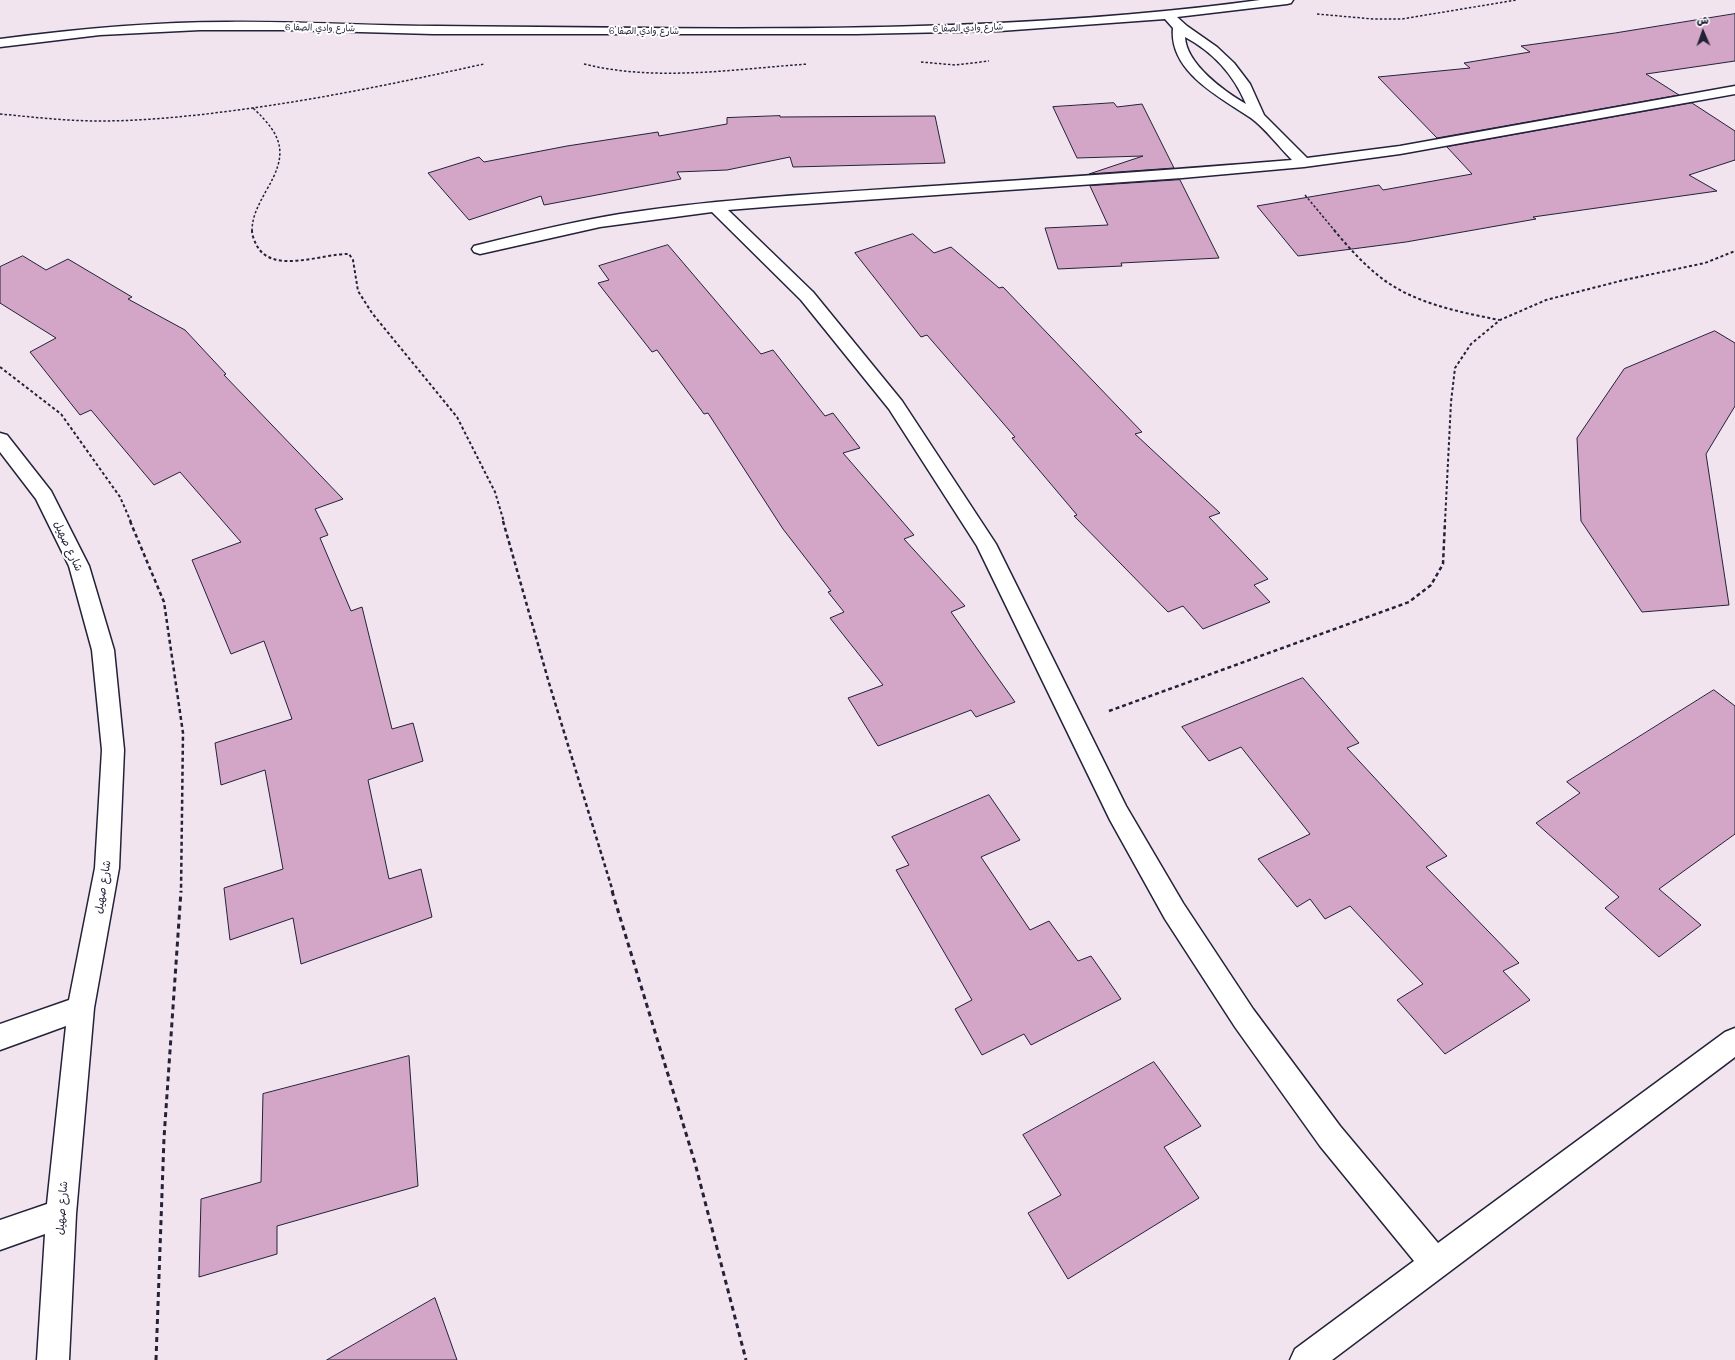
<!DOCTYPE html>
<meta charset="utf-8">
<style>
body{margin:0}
#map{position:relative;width:1735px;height:1360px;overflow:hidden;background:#f2e4ee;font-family:Mali,"Playpen Sans Arabic",sans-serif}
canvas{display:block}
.north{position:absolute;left:1683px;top:12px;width:40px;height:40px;-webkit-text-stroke:3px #fff;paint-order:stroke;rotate:358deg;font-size:11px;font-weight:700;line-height:16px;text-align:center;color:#22223b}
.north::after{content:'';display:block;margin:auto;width:14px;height:18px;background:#22223b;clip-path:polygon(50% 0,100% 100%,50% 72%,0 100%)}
</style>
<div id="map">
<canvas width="1735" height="1360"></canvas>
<div class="north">ش</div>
</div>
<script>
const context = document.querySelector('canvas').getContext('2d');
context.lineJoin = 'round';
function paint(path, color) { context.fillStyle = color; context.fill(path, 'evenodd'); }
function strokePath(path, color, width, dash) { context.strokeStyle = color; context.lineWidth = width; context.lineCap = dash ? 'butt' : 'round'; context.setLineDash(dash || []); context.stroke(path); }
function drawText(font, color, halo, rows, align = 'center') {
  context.font = font + ' Mali,"Playpen Sans Arabic",sans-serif'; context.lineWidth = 4; context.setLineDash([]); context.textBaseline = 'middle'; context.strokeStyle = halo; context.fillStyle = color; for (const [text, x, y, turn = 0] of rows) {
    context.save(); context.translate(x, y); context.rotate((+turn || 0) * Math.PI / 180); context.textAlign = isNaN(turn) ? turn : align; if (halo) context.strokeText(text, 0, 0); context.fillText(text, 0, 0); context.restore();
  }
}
const building = new Path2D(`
 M1735,14V61L1646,74L1679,95L1437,138L1378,77L1470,68L1464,63L1530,52L1521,46L1615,33Z
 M1114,103L1117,107L1142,104L1174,168L1089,174L1143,156L1077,158L1053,107Z
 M1692,103L1735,131V160L1689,175L1717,191L1533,217L1536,219L1406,242L1298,256L1257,206L1379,185L1383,190L1472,174L1447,147Z
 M780,116V117L935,116L945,163L793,167L790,157L727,170L677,172L681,179L544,205L541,196L469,220L428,173L479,157L484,162L567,146L658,132L659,136L727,124V118Z
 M1180,180L1219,258L1121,263L1122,266L1058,269L1045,228L1108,225L1090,186Z
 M913,234L934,253L951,247L999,288L1003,287L1142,432L1135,434L1220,513L1209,517L1268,579L1254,585L1270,602L1203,629L1183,606L1168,612L1074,516L1077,515L1012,438L1015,437L927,335L921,337L855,253Z
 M668,245L761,354L773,350L825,416L833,413L860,448L843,453L914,535L904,539L965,606L951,612L1015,702L976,717L971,710L878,746L848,698L883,685L830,618L844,612L828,592L831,591L783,529L708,413L704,414L657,350L652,352L598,283L609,280L599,266Z
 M23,256L46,270L68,259L132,297L128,299L185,330L226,374L224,375L343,499L315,509L328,535L320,538L351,611L362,607L392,729L413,723L423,761L368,780L389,879L421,869L432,917L301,964L293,918L230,940L224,888L283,869L265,770L221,785L215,743L292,719L264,641L231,654L192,560L241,542L180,472L154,485L91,410L80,415L30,352L56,338L0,303V267Z
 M1715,331L1735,343V406L1706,454L1729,605L1642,612L1581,521L1577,438L1624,369Z
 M1303,678L1359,743L1347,748L1447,856L1426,867L1519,963L1503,971L1530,1000L1445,1054L1397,1000L1423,984L1350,906L1325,919L1310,899L1297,907L1258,859L1310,834L1241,747L1209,761L1182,727Z
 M1714,690L1735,706V834L1659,889L1701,925L1659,957L1605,908L1619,897L1536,823L1580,793L1567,782Z
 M989,795L1020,840L981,857L1030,930L1049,921L1078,961L1091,956L1121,999L1031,1045L1024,1034L982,1055L955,1009L972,1000L896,870L909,865L892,837Z
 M409,1056L418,1186L277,1226V1254L199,1277L201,1199L261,1182L263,1094Z
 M1154,1062L1201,1126L1164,1147L1199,1198L1068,1279L1028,1213L1061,1195L1023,1135Z
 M435,1298L457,1360H327Z`);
paint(building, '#d3a5c6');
strokePath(building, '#22223b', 1);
const minor = new Path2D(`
 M1260,0H1293L1291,3L1287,4L1177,17L1187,26L1217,47L1234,63L1250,84L1264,115L1307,158L1400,146L1735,86V94L1400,154L1304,167L1182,178L777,206L728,210L813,292L902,401L996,544L1126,806L1183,903L1253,1009L1340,1126L1438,1243L1725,1032L1735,1028V1057L1332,1360H1290L1295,1349L1414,1261L1320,1146L1235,1027L1165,919L1110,820L977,546L889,409L801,300L712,212L600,227L480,254L474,252L472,249L474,246C522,234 571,222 620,214C724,198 829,193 933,186C1053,178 1173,170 1292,160C1280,148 1264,127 1251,118C1220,97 1169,72 1173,28L1165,19L1000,31L856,34H433L288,30H200L100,35L0,47V39C76,29 151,22 227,22C297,21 367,26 437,26C711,28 987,37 1260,0ZM1185,37C1213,52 1234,75 1246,104C1225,92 1186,64 1185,37Z
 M0,433L7,435L51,491L89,566L114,650L124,750L119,868L94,1008L76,1214L69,1360H37L45,1234L0,1250V1220L47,1204L66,1026L0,1050V1024L69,1000L95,868L102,750L92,650L69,566L36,499L0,452Z`);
strokePath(minor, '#22223b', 3);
strokePath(new Path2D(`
 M1317,14L1373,19H1402L1516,0
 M921,62L955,65L989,61
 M584,64C657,82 734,69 808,64
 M0,114C33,117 66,121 99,121C146,121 192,116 238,110C321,99 402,82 484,64
 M1305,195L1335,231
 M252,231C252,216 259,204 266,191C288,154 284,137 253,108`), '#22223b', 1.5, [2.5, 2]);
strokePath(new Path2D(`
 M252,230C252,235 254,240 256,244C271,276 323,253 349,254L353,260L358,291L372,313L457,417L495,492L504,522
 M1334,230C1349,248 1365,266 1384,280C1417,304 1460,312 1499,320
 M0,367L61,414L120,497L131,522
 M1445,522L1451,402L1455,368L1471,344L1500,320L1546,300L1624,280L1705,263L1735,251`), '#22223b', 2, [3, 2.5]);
strokePath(new Path2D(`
 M130,521L164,602L183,733L181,892
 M503,521L549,683L613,892
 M1109,711L1409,602L1431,585L1443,564L1445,521`), '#22223b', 2.5, [4, 3]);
strokePath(new Path2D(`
 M612,891L695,1163L746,1360
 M156,1360L164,1138L181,891`), '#22223b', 3, [5, 4]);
paint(minor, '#fff');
drawText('9px', '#22223b', '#fff', [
 ["شارع وادي الصفا 6",320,28,1],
 ["شارع وادي الصفا 6",968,28,-2],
 ["شارع وادي الصفا 6",644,31]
]);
drawText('11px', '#22223b', '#fff', [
 ["شارع صهيل",68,546,65],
 ["شارع صهيل",103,887,-81],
 ["شارع صهيل",62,1208,-86]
]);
</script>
